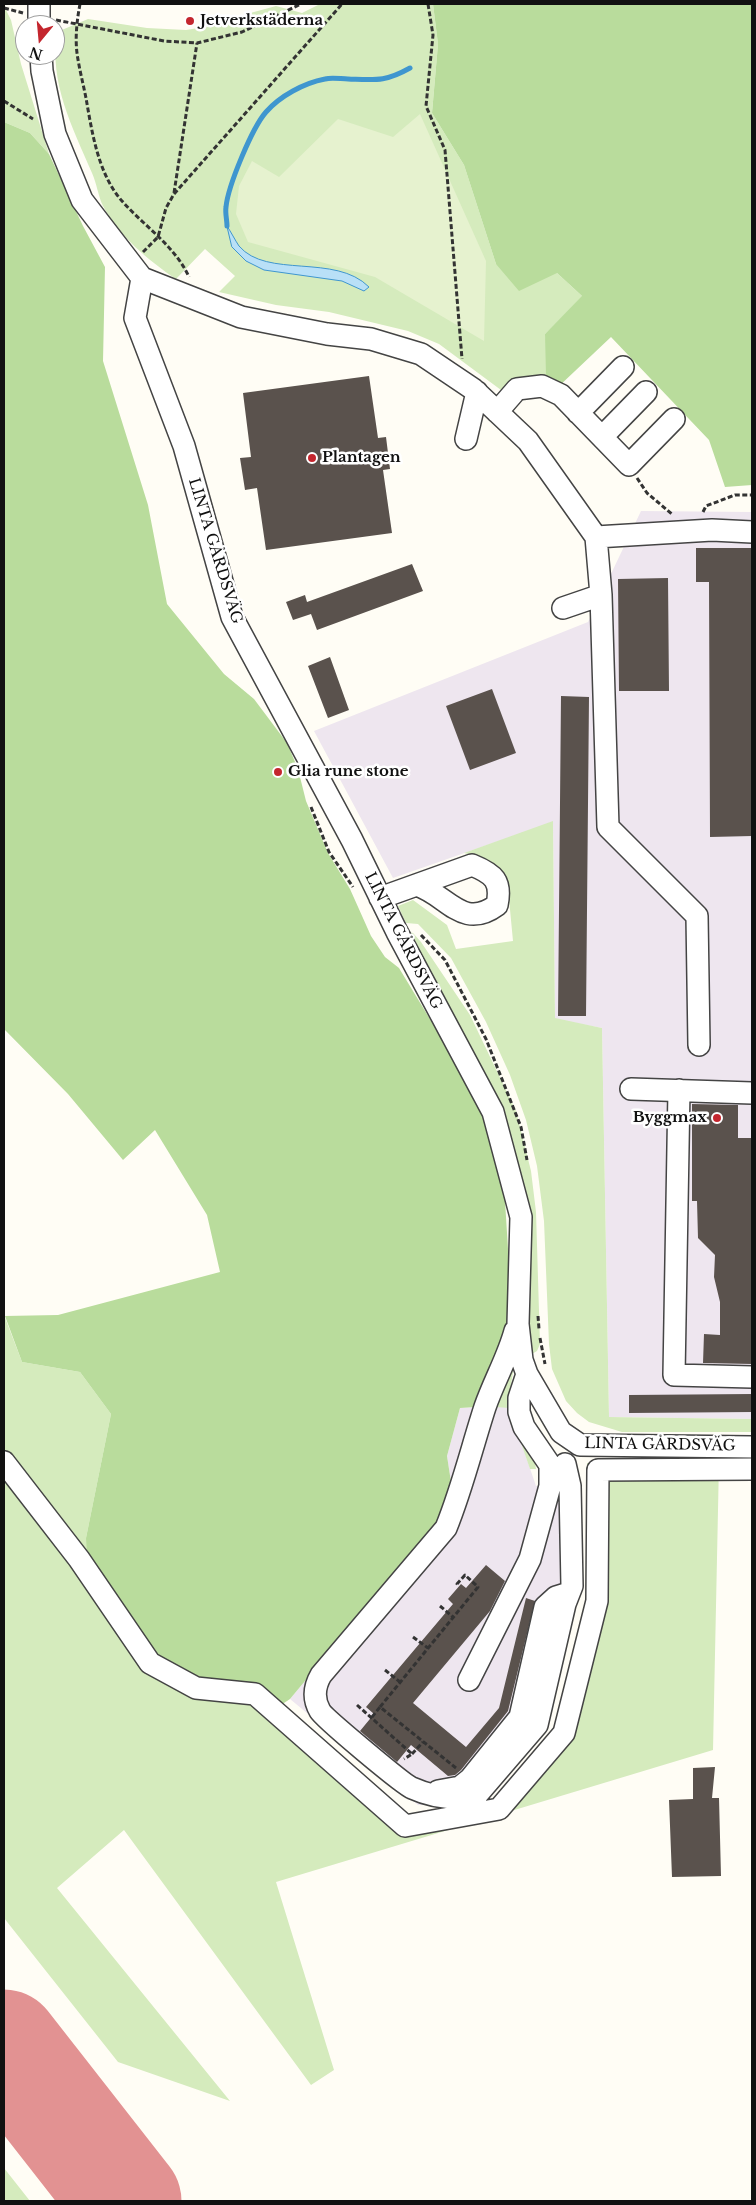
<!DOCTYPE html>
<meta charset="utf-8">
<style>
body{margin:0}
#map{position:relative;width:756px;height:2205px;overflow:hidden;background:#fffdf5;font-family:"Libre Baskerville",serif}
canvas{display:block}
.frame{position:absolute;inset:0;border:5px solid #111;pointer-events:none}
.north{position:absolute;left:15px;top:15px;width:50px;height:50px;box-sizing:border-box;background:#fff;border:1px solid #a0a0a0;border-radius:50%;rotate:197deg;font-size:14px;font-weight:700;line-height:20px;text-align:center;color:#111}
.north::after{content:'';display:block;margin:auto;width:18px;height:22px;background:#c4262e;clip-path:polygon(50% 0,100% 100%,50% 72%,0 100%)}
</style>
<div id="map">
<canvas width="756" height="2205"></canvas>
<div class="frame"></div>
<div class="north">N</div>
</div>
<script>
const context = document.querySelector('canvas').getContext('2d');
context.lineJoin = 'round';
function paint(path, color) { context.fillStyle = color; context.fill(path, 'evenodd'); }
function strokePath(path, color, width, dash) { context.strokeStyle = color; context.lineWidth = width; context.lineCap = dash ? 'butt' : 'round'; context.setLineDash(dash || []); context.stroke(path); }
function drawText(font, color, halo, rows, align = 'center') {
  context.font = font + ' "Libre Baskerville",serif'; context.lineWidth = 5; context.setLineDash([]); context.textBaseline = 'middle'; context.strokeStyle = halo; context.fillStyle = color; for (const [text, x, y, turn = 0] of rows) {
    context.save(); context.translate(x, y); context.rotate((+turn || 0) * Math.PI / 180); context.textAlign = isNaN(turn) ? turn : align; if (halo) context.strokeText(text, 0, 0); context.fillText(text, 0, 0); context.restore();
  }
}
paint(new Path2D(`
 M641,511L752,512V1419L609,1417L602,1028L555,1019L553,822L393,878L314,731L588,622Z
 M478,1392L496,1407H509L536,1486H579V1596L548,1724L481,1803L418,1805L290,1699L439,1520L451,1482L447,1456L460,1408L476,1407Z`), '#eee6ef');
paint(new Path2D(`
 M320,4H433L438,44L432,113L464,165L496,264L557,273L583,297L545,334L552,382L516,384L501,390L439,344L408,331L329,312L276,305L219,292L235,276L205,249L176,279C148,260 119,236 103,206C98,196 97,184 92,173C72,126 49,83 57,32L88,19L147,28L186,30L217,25L243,15L276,6L302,13Z
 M4,6L11,20L21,64L49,154L30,133L4,122Z
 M553,821L555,1018L602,1028L609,1417L752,1419V1432H622L589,1422L577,1413L566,1401L552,1369L549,1344L544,1221L537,1166L526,1120L510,1075L486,1022L451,958L418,924L406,923L398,906L413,900L447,925L456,949L513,941L507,878L482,857L464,853Z
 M408,932L413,933L421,942L470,1015L516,1111L531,1171L536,1212L540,1344L537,1351L532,1354L500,1108C474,1047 440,990 408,932Z
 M4,1315L22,1362L80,1372L111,1414L86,1538L410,1818L489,1811L559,1730L590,1598L587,1463L719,1462L713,1750L276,1882L334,2070L311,2085L124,1830L57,1888L230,2101L118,2062L4,1918Z
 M512,1369L513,1372L509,1397L534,1458L536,1469H530L509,1408L496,1407Z
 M4,2168L30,2201H4Z`), '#d5ebbd');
paint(new Path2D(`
 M433,4H752V485L725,487L709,440L611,337L557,388L546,375L545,334L582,296L557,273L519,291L496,264L464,165L432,113L438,44Z
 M4,122L30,133L49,154L83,226L105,267L103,361L148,505L167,604L224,674L254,699L287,743L298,769L306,801L328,853L350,889L371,936L385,957L399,968L453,1057L481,1112L499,1168L505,1201L509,1265V1324L494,1364L487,1373L478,1392L476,1407L460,1408L447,1456L451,1482L439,1520L290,1699L281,1705L208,1684L157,1661L88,1566L86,1538L111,1414L80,1372L22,1362L5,1316L58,1315L220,1272L207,1215L155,1130L123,1160L68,1094L4,1029Z`), '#b9dc9c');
paint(new Path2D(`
 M420,114L486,261L484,341L375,277L248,242L236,214L239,186L252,161L279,177L338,119L393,137Z`), '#e6f2cf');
const water = new Path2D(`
 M227,226C231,232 235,240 239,246C267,279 335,253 369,287L364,291L342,281L264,270L246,261L232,247Z`);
paint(water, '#b9e0f7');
strokePath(water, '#3f96cf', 1);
strokePath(new Path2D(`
 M227,226C227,220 225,213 226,207C228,186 252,128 266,112C280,96 304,83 325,79C332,77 341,79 348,79C376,80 385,82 410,68`), '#3f96cf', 5);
strokePath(new Path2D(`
 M4,2045L126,2201`), '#e29292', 111);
paint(new Path2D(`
 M369,376L378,438L386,437L390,469L383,470L392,533L266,550L257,488L245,490L240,458L251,457L243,393Z
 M696,548H752V836L710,837L709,582H696Z
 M412,564L423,591L317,630L311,614L293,620L286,602L305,595L307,602Z
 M668,578L669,691H619L618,579Z
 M330,657L349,710L328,718L308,666Z
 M492,689L516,753L470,770L446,706Z
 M561,696L589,697L586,1016H558Z
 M692,1104L738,1105V1138H752V1364L703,1363L704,1334L720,1335V1302L714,1277L715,1255L698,1238L697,1201H692Z
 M752,1394V1412L629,1413V1395Z
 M486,1565L505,1581L490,1611L413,1703L466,1747L499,1708L526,1598L535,1601L508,1711L461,1770L455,1775L448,1776L411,1745L397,1762L360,1731L374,1714L366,1707L453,1604L448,1599L461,1584L466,1588Z
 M715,1767L712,1798H719L721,1876L672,1877L669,1800L693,1799V1768Z`), '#5a524d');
const minor = new Path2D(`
 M39,25V4
 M41,55L42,71L55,134L82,200L142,278L241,317L327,334L371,339L421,354L473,389L528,441L596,537L712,530L752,532
 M142,278L135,318L184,446L232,617L352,840L397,932L493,1112L521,1217L518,1324L522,1360L527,1374L561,1432L580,1445L752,1447
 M497,412L517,389L542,386L561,395L629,465L674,419
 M578,413L623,367
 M602,437L646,392
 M466,439L477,392
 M596,537L601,595L608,827L697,916L699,1045
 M563,608L601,595
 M380,898L472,865C494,874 502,881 497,905C462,931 447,894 416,885
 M631,1089L752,1093
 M679,1090L674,1375L752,1377
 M515,1331C508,1357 494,1381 485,1407C472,1447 462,1489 446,1528L321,1675C314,1687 313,1699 320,1711C324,1718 404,1785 412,1788C432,1797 454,1800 476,1796L537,1725L565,1604L572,1586L570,1486L565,1464
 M4,1462L79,1559L150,1663L196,1688L255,1694L405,1826L499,1809L564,1733L597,1601L598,1470L752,1469
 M469,1680L530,1559L550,1486V1465L524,1427L519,1412V1398L527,1374
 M438,1791L460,1787L470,1779L520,1717L545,1607L556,1597L569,1593`);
strokePath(minor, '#444', 24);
strokePath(new Path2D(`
 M80,4C77,20 75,37 77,53C79,68 83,83 86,98C92,132 98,174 122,201C144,226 175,246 189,277
 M428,4L433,35L426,106L445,150L462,359
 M4,8L23,13
 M56,20L164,41L197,43L242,32L301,4
 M4,101L33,119
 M174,193L197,43
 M143,252L158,237L166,208L174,194L342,4
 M637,478L647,493L673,515
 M703,512L706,506L735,495H752
 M311,807L329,852L353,887
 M421,935L445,960L486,1039L521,1127L527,1160
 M538,1316L539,1329
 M540,1338L545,1364
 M440,1606L453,1617
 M413,1637L428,1648
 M385,1670L400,1682
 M357,1705L412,1754L404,1759
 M372,1717L380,1707
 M412,1754L423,1742
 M456,1768L380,1707L478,1587L465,1575L457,1584L459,1586`), '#333', 3, [5, 2.5]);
strokePath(minor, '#fff', 21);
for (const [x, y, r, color] of [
 [190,21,5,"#c4262e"],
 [312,458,5,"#c4262e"],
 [278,772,5,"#c4262e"],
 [717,1118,5,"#c4262e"]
]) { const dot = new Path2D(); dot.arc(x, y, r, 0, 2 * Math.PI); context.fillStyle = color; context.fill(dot); strokePath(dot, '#fff', 2); }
drawText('bold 15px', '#111', '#fff', [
 ["Jetverkstäderna",200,21],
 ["Plantagen",322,458],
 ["Glia rune stone",288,772],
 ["Byggmax",707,1118,"right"]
], 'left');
drawText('15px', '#111', '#fff', [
 ["LINTA GÅRDSVÄG",215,551,73],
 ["LINTA GÅRDSVÄG",403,941,63],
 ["LINTA GÅRDSVÄG",660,1445,1]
]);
</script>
